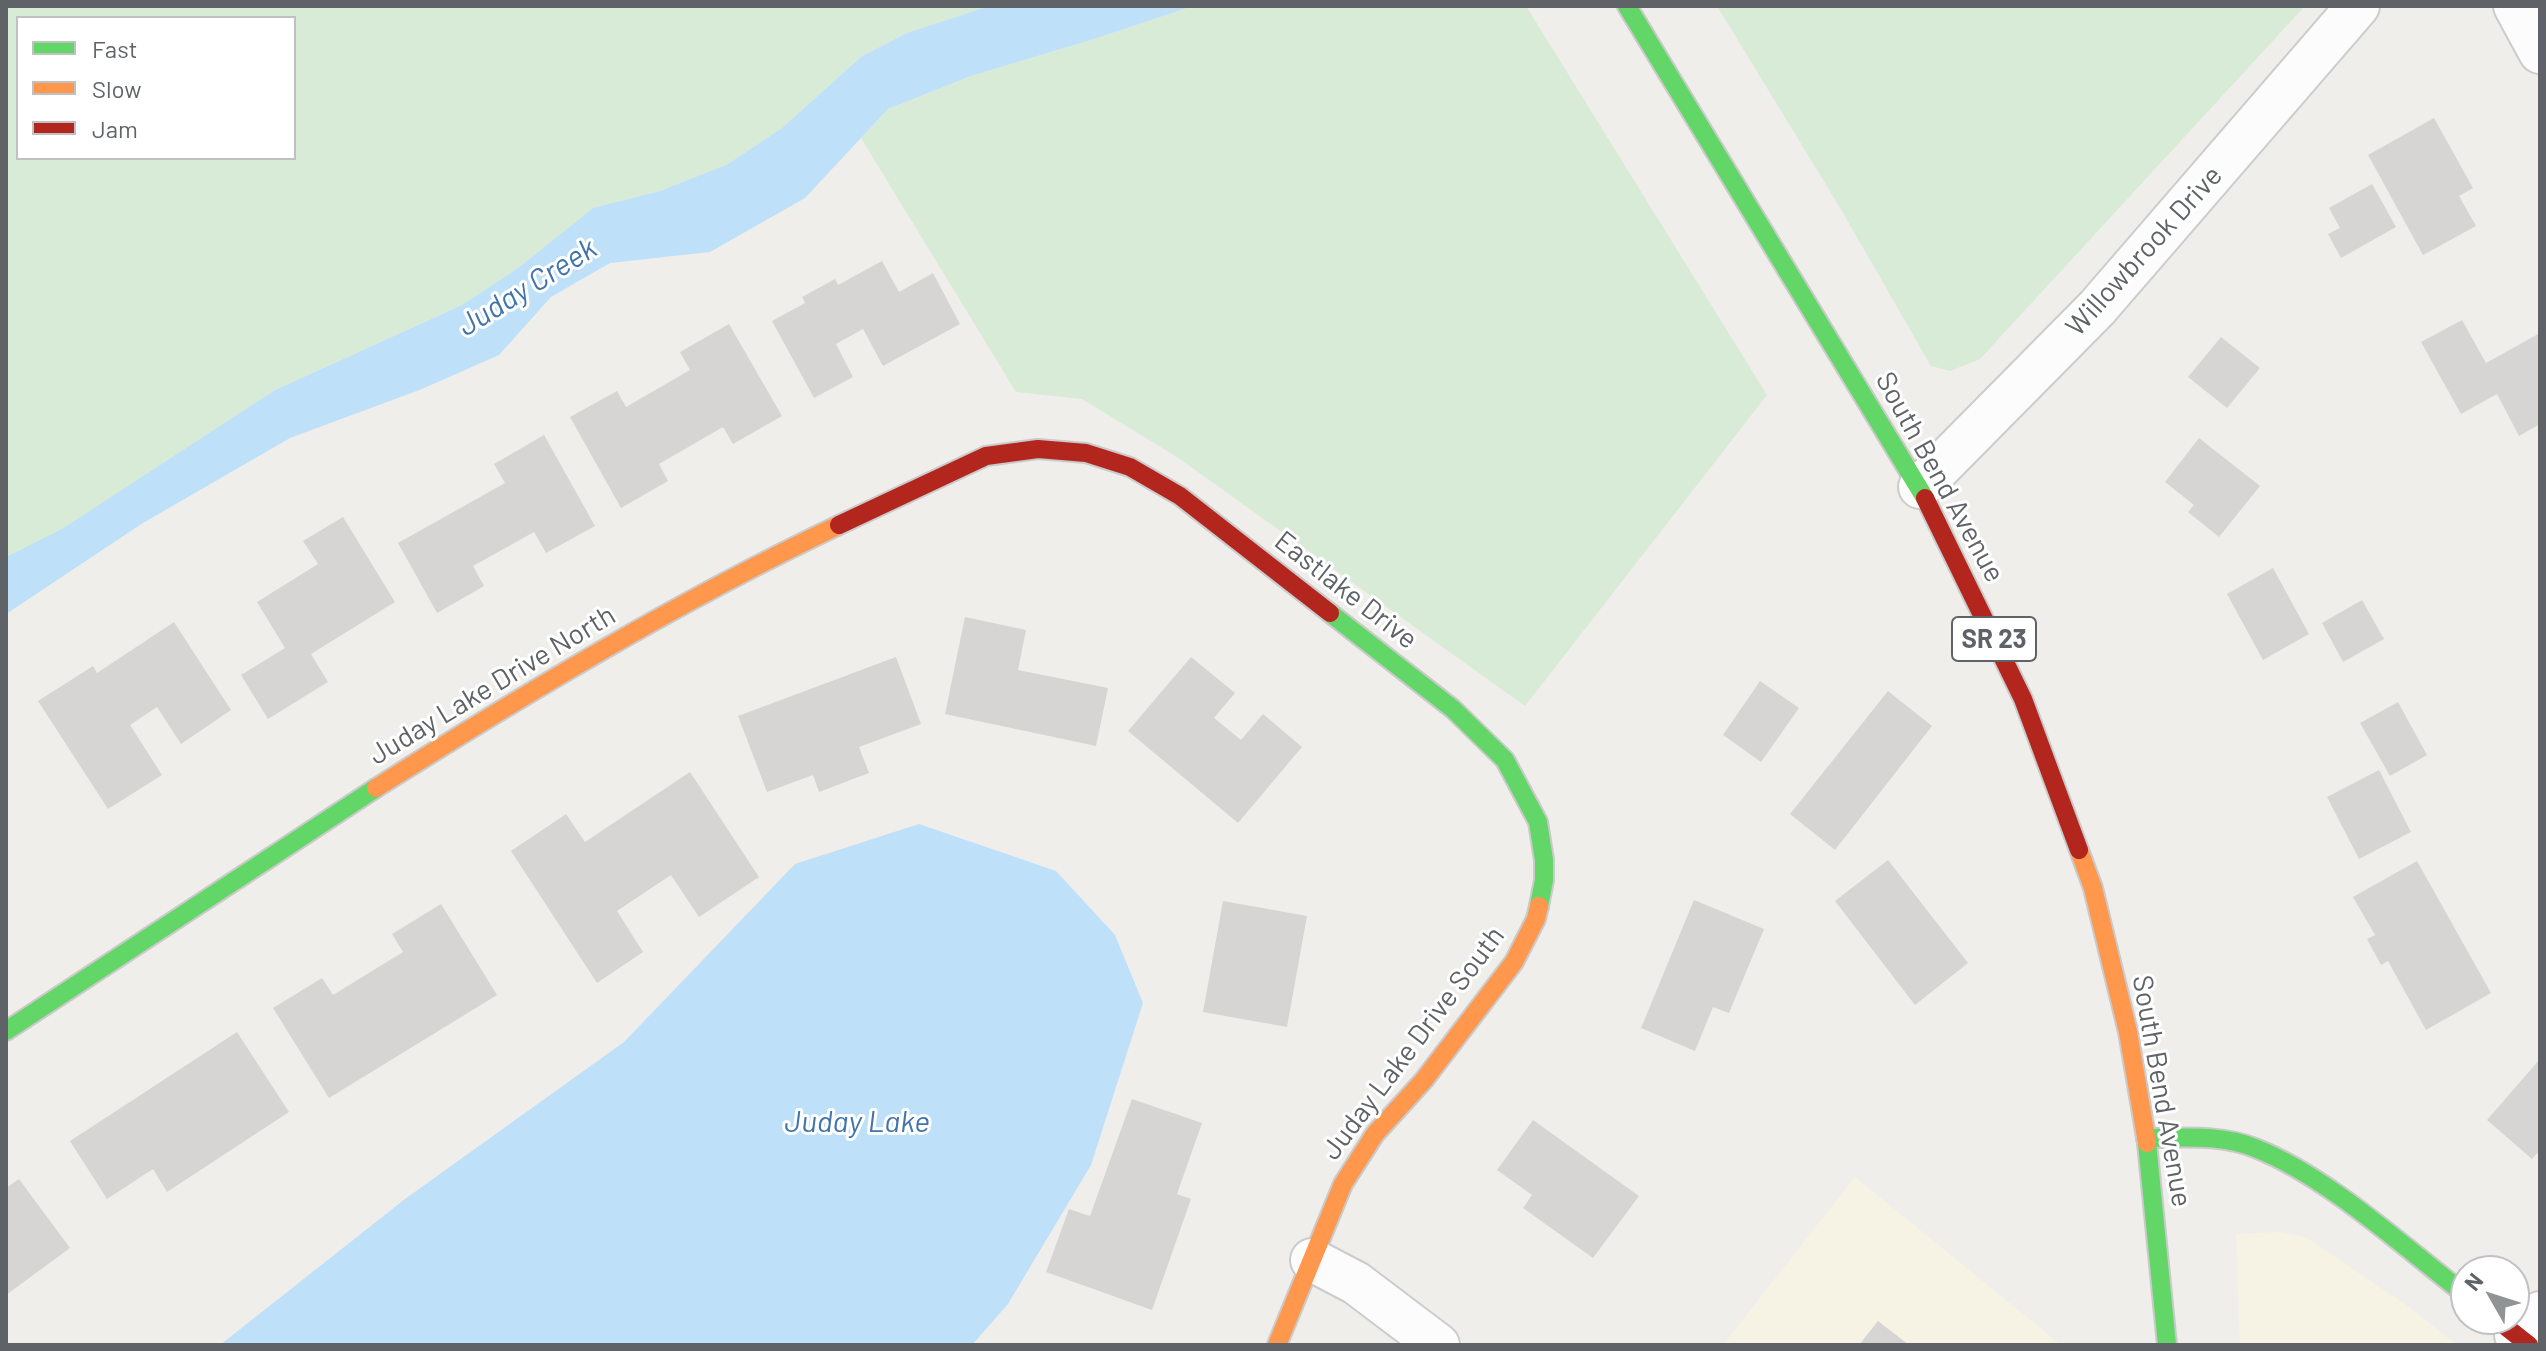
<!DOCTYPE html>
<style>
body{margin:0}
#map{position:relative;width:2546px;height:1351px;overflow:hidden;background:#efeeea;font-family:Barlow,sans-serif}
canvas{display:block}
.frame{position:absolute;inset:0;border:8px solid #5f6368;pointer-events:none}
.legend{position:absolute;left:16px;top:16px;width:280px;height:144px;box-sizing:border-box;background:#fff;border:2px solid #bfc1c3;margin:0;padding:10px 14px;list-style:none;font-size:24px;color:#5f6368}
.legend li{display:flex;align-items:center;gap:16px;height:40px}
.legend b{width:40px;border:2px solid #bfc1c3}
.north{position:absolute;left:2450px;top:1255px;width:80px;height:80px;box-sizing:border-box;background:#fff;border:2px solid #bfc1c3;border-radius:50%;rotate:309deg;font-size:22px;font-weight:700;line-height:32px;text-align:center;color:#5f6368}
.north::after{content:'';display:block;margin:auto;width:28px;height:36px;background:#919496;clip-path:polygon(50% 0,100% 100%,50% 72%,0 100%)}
</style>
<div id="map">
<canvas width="2546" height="1351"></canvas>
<div class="frame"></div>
<ul class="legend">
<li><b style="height:10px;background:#63d668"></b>Fast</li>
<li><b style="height:10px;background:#ff974d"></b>Slow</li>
<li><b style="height:10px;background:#b3261e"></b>Jam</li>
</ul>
<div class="north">N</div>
</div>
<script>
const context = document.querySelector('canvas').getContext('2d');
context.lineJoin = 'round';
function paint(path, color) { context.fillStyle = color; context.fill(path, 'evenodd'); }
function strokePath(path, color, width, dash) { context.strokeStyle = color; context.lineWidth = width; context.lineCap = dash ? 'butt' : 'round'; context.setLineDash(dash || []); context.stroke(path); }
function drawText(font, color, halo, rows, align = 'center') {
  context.font = font + ' Barlow,sans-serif'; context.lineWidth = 6; context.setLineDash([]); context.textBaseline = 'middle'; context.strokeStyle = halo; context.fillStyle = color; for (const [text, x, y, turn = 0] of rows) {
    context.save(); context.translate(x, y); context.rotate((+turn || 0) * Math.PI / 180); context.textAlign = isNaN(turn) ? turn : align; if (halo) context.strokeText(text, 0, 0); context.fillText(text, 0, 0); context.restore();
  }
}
paint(new Path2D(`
 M1855,1177L2061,1345H1723Z
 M2279,1232L2307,1238L2413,1310L2457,1345H2240L2236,1234Z`), '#f7f3e4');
paint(new Path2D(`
 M6,6H989L907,33L862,56L782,128L728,164L660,191L593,208L518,268L462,305L275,390L62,530L6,557ZM18,18H294V158H18Z
 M1193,6H1526L1767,395L1525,706L1177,457L1082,399L1016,392L861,138L888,109L971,76L1094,39Z
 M1717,6H2305L1980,359L1950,371L1931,366L1839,206Z`), '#d8ebd6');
paint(new Path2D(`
 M989,6H1193L1094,39L971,76L888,109L805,198L710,252L610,263L551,297L499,355L422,389L290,438L143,523L6,614V557L62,529L275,390L462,305L518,268L593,208L660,191L728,164L782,128L862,56L907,33Z
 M919,824L1056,871L1115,935L1143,1003L1091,1165L1008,1304L972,1345H220L405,1199L624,1042L795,864Z`), '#bfe0f9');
paint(new Path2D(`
 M2434,118L2473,188L2459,196L2476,226L2423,255L2368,155Z
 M2372,184L2396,227L2341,258L2328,234L2340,228L2329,208Z
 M882,261L899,292L933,273L960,324L883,366L863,329L836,344L853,377L814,398L772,321L805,303L802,297L835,279L838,285Z
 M2462,320L2486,363L2540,333V424L2519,436L2497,394L2461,414L2421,342Z
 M729,324L782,416L733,444L723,427L659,464L668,481L621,508L570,417L617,391L626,407L690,370L680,352Z
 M2221,337L2260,368L2227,408L2188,377Z
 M544,435L595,526L546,553L534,532L473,566L484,586L437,613L398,543L505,483L494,464Z
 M2199,438L2260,486L2219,537L2188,512L2194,505L2165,482Z
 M343,517L395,602L311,654L328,682L268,719L241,675L285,648L257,602L318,564L303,541Z
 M2273,568L2309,634L2263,660L2227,594Z
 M2362,600L2384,639L2343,662L2322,623Z
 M965,617L1026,630L1018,670L1108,688L1096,746L945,714Z
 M174,622L231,710L181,744L157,707L130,725L162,775L108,809L38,701L93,666L97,673Z
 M896,657L921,724L859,747L869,773L819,792L813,775L767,792L738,716Z
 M1191,657L1235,693L1214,718L1241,740L1263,714L1302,747L1238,823L1128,731Z
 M1760,681L1799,708L1761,762L1723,735Z
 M1888,691L1932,726L1835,850L1790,814Z
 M2398,702L2427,755L2390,776L2360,723Z
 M2379,770L2411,832L2359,859L2327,797Z
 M690,772L759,877L699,917L671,875L617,911L643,952L597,983L511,851L566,814L585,842Z
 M1888,860L1968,963L1915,1005L1835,901Z
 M2417,861L2491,993L2426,1030L2388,961L2381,965L2367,939L2375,935L2353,897Z
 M1694,900L1764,929L1729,1013L1713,1007L1695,1051L1641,1028Z
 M1223,901L1307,916L1287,1027L1203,1012Z
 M441,904L497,995L329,1098L273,1008L322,978L333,995L403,952L392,934Z
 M237,1032L289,1112L167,1192L153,1169L107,1199L70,1141Z
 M2540,1059V1150L2532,1159L2487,1120Z
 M1132,1099L1202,1123L1177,1194L1191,1199L1152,1310L1046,1272L1069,1209L1090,1216Z
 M1533,1120L1639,1196L1593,1258L1523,1208L1532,1195L1497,1170Z
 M19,1179L70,1248L6,1295V1188Z
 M1878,1321L1909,1345H1859Z`), '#d6d5d3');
const street = new Path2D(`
 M2515,6L2540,52
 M1920,487L2097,308L2358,6
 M1312,1260L1356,1283L1438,1345
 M2516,1335L2540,1313`);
const fast = new Path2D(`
 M1627,6L1925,498
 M1330,613L1453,709L1505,760L1538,822L1544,860V880L1539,906
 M6,1031L376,788
 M2146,1138C2182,1138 2221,1134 2255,1148C2327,1176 2404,1247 2466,1295
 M2147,1143L2167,1345`);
const slow = new Path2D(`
 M376,788C526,693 679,601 839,525
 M2079,850L2093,888L2128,1032L2147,1143
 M1277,1345L1343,1184L1375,1134L1424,1080L1514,962L1536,919L1539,906`);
const jam = new Path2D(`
 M1925,498L2023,699L2079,850
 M839,525L986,456L1038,449L1086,453L1130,467L1180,496L1330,613
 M2496,1319L2529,1345`);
strokePath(street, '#cbcccc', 46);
strokePath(fast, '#cacacb', 22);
strokePath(slow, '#cacacb', 22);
strokePath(jam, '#cacacb', 22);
strokePath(street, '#fdfcfc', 42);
strokePath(fast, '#63d668', 18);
strokePath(slow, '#ff974d', 18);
strokePath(jam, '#b3261e', 18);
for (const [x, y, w] of [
 [1994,639,84]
]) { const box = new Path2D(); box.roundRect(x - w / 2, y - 22, w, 44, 6); context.fillStyle = '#fff'; context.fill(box); strokePath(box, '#5f6368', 2); }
drawText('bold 26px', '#5f6368', null, [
 ["SR 23",1994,639]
]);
drawText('28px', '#5f6368', '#fff', [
 ["Willowbrook Drive",2144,251,-48],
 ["South Bend Avenue",1940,477,61],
 ["Eastlake Drive",1346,590,38],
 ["Juday Lake Drive North",492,685,-31],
 ["Juday Lake Drive South",1413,1043,-53],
 ["South Bend Avenue",2162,1091,80]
]);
drawText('italic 30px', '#4174aa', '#fff', [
 ["Juday Creek",527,287,-32],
 ["Juday Lake",857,1122]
]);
</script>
